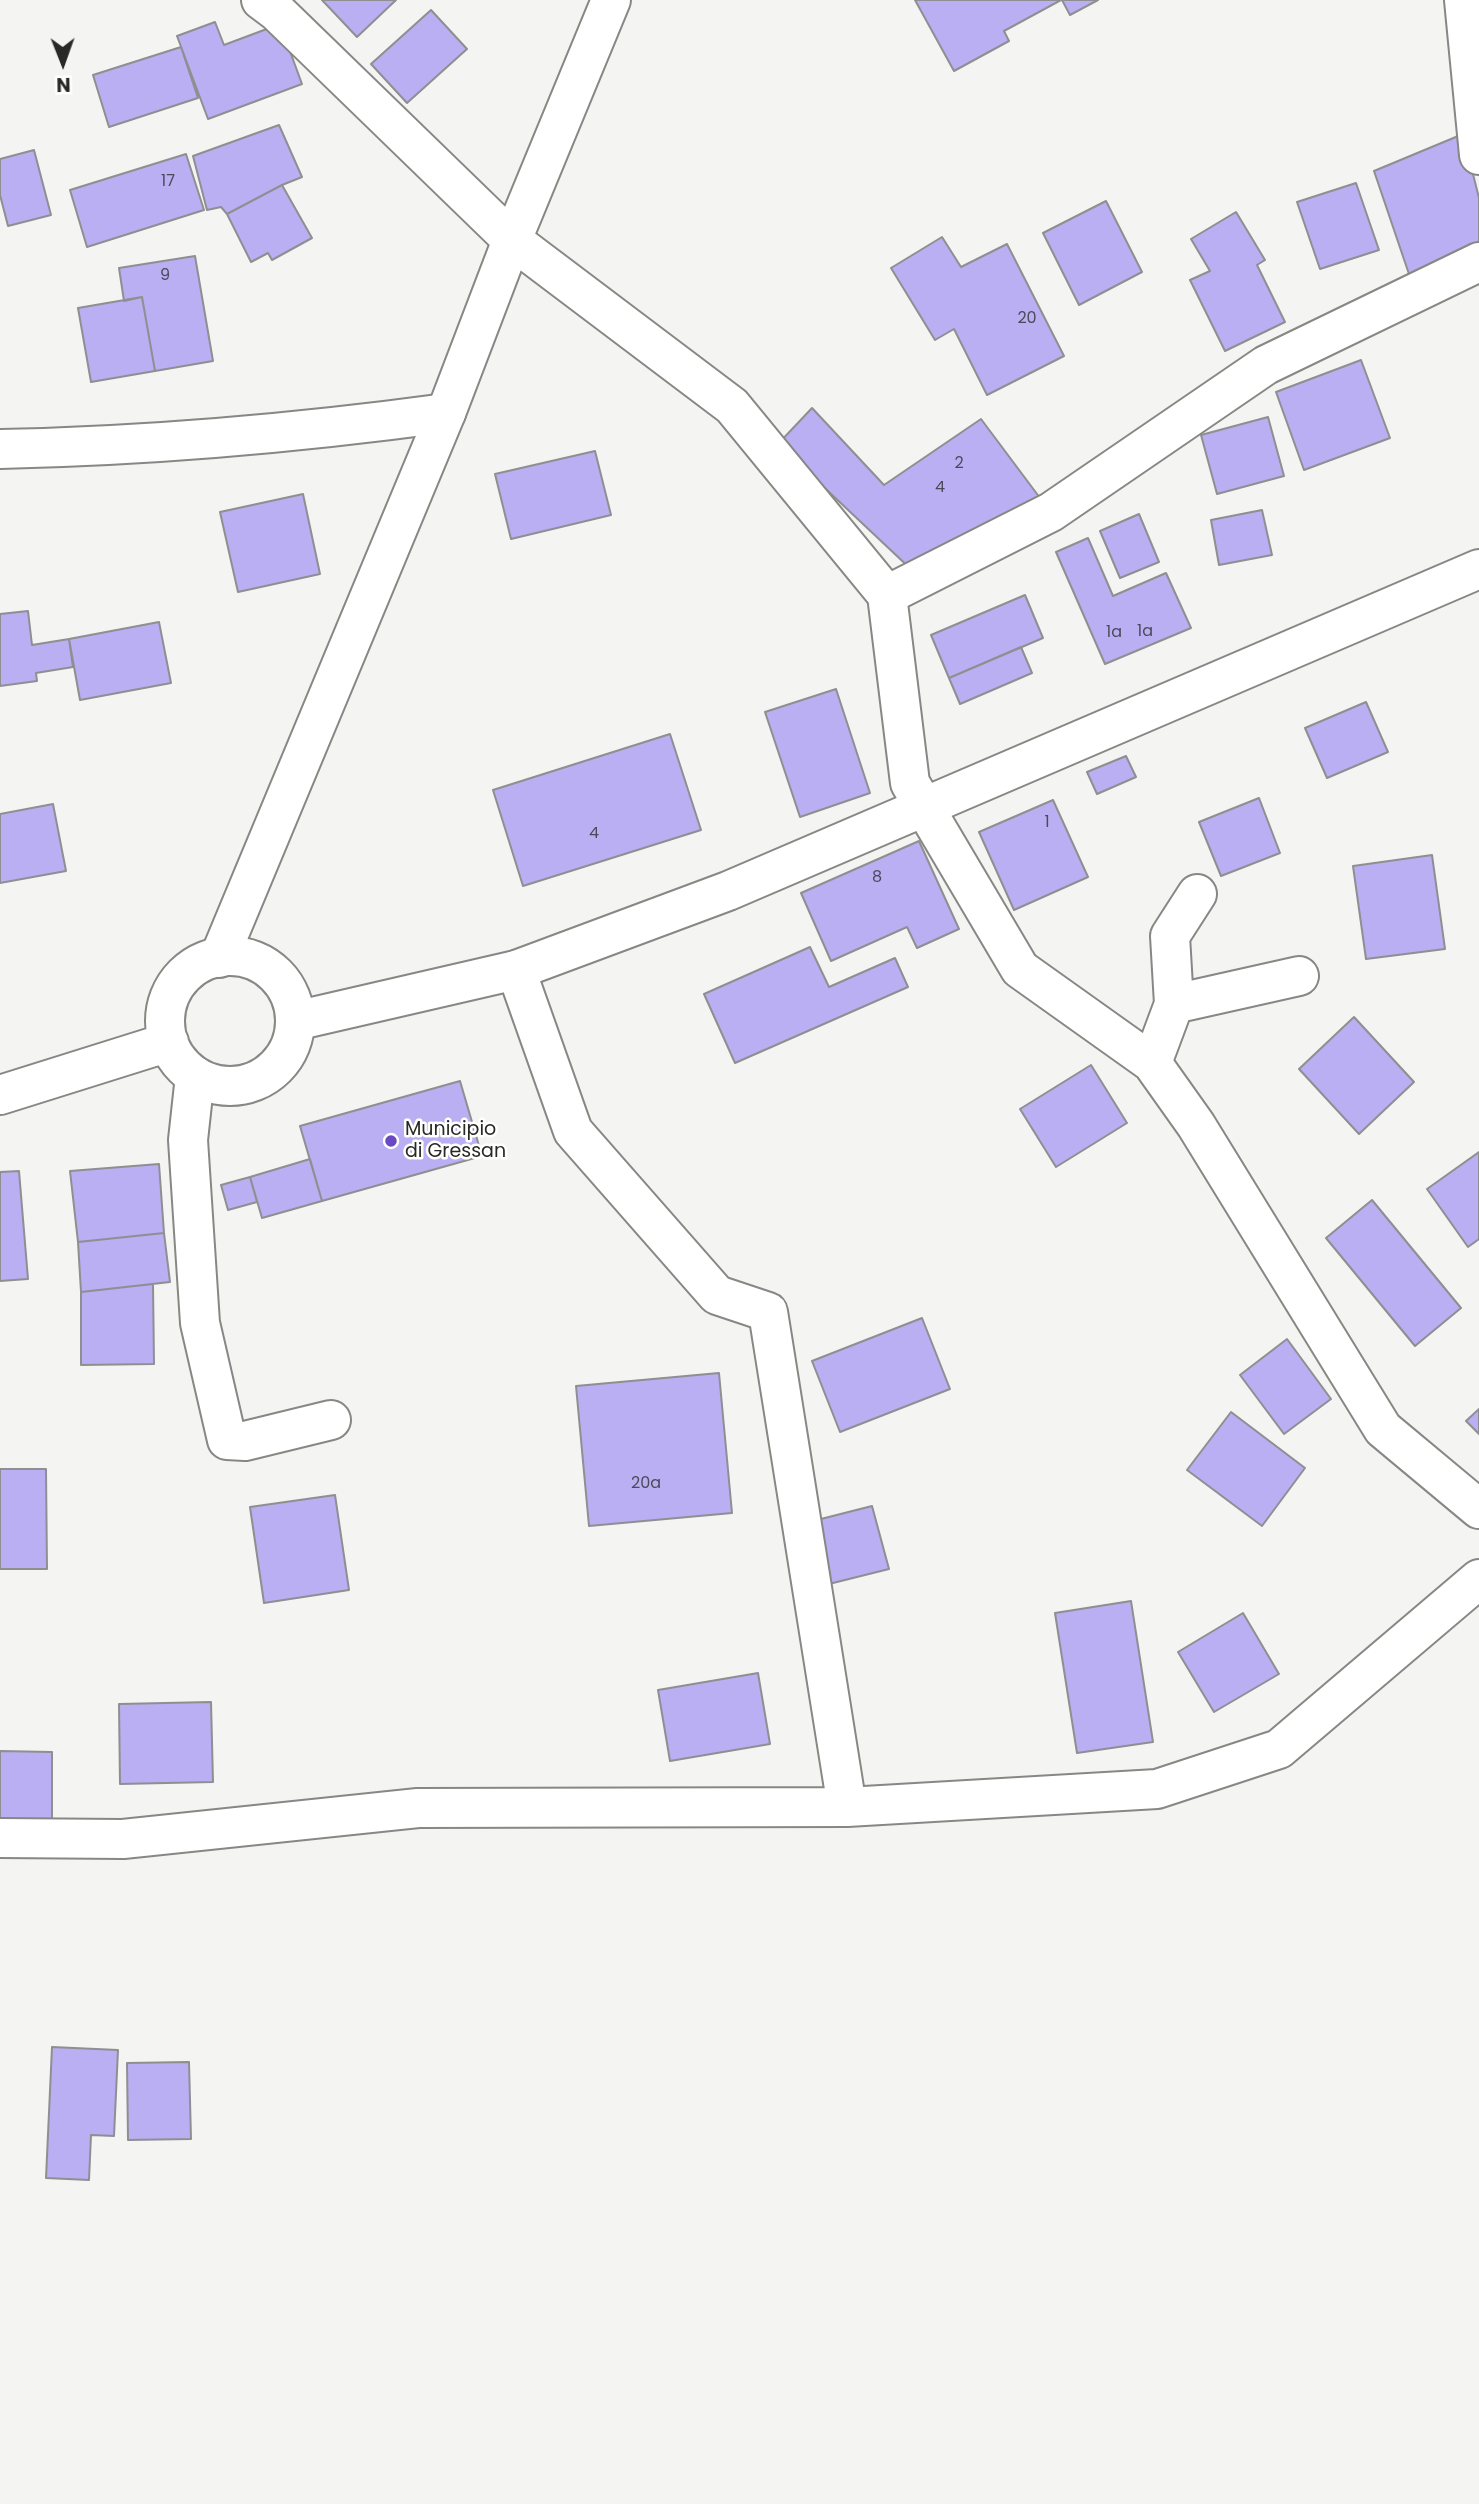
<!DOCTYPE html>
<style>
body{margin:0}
#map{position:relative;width:1479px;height:2504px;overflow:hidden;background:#f4f5f2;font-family:Poppins,sans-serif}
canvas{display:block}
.north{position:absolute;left:28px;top:28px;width:70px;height:70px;-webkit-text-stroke:5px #fffffe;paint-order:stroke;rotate:179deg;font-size:19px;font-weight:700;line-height:28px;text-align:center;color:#282827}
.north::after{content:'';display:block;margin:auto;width:24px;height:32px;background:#282827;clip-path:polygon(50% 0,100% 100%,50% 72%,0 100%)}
</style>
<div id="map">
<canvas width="1479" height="2504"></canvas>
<div class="north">N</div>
</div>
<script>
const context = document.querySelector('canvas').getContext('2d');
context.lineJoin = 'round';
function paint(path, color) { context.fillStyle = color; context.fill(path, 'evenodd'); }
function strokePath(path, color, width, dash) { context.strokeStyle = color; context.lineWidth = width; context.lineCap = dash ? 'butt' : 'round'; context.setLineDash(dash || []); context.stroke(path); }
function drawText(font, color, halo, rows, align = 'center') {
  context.font = font + ' Poppins,sans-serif'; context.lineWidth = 5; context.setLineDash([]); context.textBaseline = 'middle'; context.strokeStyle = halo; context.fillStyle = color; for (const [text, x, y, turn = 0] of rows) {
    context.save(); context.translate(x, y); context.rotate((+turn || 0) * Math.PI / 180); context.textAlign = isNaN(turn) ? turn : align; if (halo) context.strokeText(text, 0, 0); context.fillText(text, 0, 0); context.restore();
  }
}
const building = new Path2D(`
 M322,0H396L357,37Z
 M915,0H1061L1004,31L1009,41L954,71Z
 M1062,0H1098L1070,15Z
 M431,10L467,49L407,103L371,64Z
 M215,22L224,45L280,24L302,84L208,119L177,36Z
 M181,47L198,98L109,127L93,75Z
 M279,125L302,177L282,185L227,214L221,207L207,210L193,156Z
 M1463,134L1479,198V250L1411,280L1374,171Z
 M34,150L51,215L8,226L0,195V159Z
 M186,154L204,210L87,247L70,190Z
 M1356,183L1379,250L1320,269L1297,202Z
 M282,185L312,238L272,260L268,253L251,262L227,214Z
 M1106,201L1142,272L1079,305L1043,233Z
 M1236,212L1265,260L1257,265L1285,322L1225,351L1190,280L1210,271L1191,239Z
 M942,237L961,267L1007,244L1064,356L987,395L954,329L935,340L891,268Z
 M195,256L213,361L155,371L142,297L124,301L119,268Z
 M142,297L155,371L91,382L78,308Z
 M1361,360L1390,438L1304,470L1276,392Z
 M812,408L884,485L981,419L1046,506L915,573L778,444Z
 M1268,417L1284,476L1217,494L1201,435Z
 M595,451L611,515L511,539L495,474Z
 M303,494L320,574L238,592L220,512Z
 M1262,510L1272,555L1219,565L1211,520Z
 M1139,514L1159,562L1120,578L1100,531Z
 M1088,538L1113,596L1166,573L1191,628L1105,664L1056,552Z
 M1025,595L1043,638L949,678L931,635Z
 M28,611L32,645L69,639L73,667L36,673L37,681L0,686V614Z
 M159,622L171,683L80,700L69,639Z
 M1021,647L1032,673L960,704L949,678Z
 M836,689L870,793L800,817L765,712Z
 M1366,702L1388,752L1327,778L1305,728Z
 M670,734L701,830L523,886L493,790Z
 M1126,756L1136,777L1097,794L1087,772Z
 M1259,798L1280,853L1221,876L1199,822Z
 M1053,800L1088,877L1014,910L979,832Z
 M53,804L66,871L0,883V814Z
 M919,841L959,929L917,948L907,927L831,961L801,893Z
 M1432,855L1445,949L1366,959L1353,866Z
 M810,947L829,987L895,958L908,987L735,1063L704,994Z
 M1354,1017L1414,1082L1359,1134L1299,1069Z
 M1091,1065L1127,1123L1056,1167L1020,1109Z
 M460,1081L482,1156L322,1201L300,1126Z
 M1479,1152V1239L1468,1247L1427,1189Z
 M310,1159L322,1201L262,1218L250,1177Z
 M159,1164L164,1233L78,1242L70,1171Z
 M19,1171L28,1279L0,1281V1172Z
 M250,1177L257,1202L228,1210L221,1185Z
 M1372,1200L1461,1308L1415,1346L1326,1238Z
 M164,1233L170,1282L81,1292L78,1242Z
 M153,1284L154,1364L81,1365V1292Z
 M922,1318L950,1389L840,1432L812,1361Z
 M1287,1339L1331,1399L1284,1434L1240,1375Z
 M719,1373L732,1513L589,1526L576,1386Z
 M1479,1409V1434L1466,1421Z
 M1231,1412L1305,1468L1262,1526L1187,1470Z
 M0,1469H46L47,1569H0Z
 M335,1495L349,1590L264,1603L250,1507Z
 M872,1506L889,1569L829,1584L813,1521Z
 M1131,1601L1153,1742L1077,1753L1055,1613Z
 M1243,1613L1279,1674L1214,1712L1178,1652Z
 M758,1673L770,1744L670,1761L658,1690Z
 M211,1702L213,1782L120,1784L119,1704Z
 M0,1751L52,1752V1823L0,1822Z
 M52,2047L118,2050L114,2136L91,2135L89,2180L46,2178Z
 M189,2062L191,2139L128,2140L127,2063Z`);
paint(building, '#b9aff2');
strokePath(building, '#8f8e91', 2);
const minor = new Path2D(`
 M261,0L277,12L512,240L732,406L887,595L910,783L1020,969L1152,1063L1196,1125L1383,1429L1479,1509
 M1464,0L1479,155
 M0,449C149,446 298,433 446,413
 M887,595L1051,512L1266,365L1479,262
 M516,970L573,1131L717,1295L768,1312L847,1807
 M1174,1004L1299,976
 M1152,1063L1174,1004L1170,936L1197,894
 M195,1076L188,1140L200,1323L227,1440L245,1441L331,1420
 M0,1838L123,1839L418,1808L847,1807L1157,1789L1279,1749L1479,1579`);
const tertiary = new Path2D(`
 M219,958L446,413L512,240L611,0`);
const secondary = new Path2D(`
 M165 1021a65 65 0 1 1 130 0a65 65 0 1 1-130 0Z
 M295,1021L516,970L728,891L1479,569
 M0,1095L169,1042`);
strokePath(minor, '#878784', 42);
strokePath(tertiary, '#878784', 42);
strokePath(secondary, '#878784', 42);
strokePath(minor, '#fff', 38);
strokePath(tertiary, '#fff', 38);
strokePath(secondary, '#fff', 38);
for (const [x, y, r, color] of [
 [391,1141,7,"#6a49c2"]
]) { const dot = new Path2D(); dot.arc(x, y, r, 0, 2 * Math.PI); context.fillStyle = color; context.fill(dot); strokePath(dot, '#fffffe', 2.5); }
drawText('16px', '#4c4a5a', null, [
 ["17",168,182],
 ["9",165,276],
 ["20",1027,319],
 ["2",959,464],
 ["4",940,488],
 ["1a",1145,632],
 ["1a",1114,633],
 ["1",1047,823],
 ["4",594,834],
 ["8",877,878],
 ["20a",646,1484]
]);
drawText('19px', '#282827', '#fffffe', [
 ["Municipio",405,1130],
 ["di Gressan",405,1152]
], 'left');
</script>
